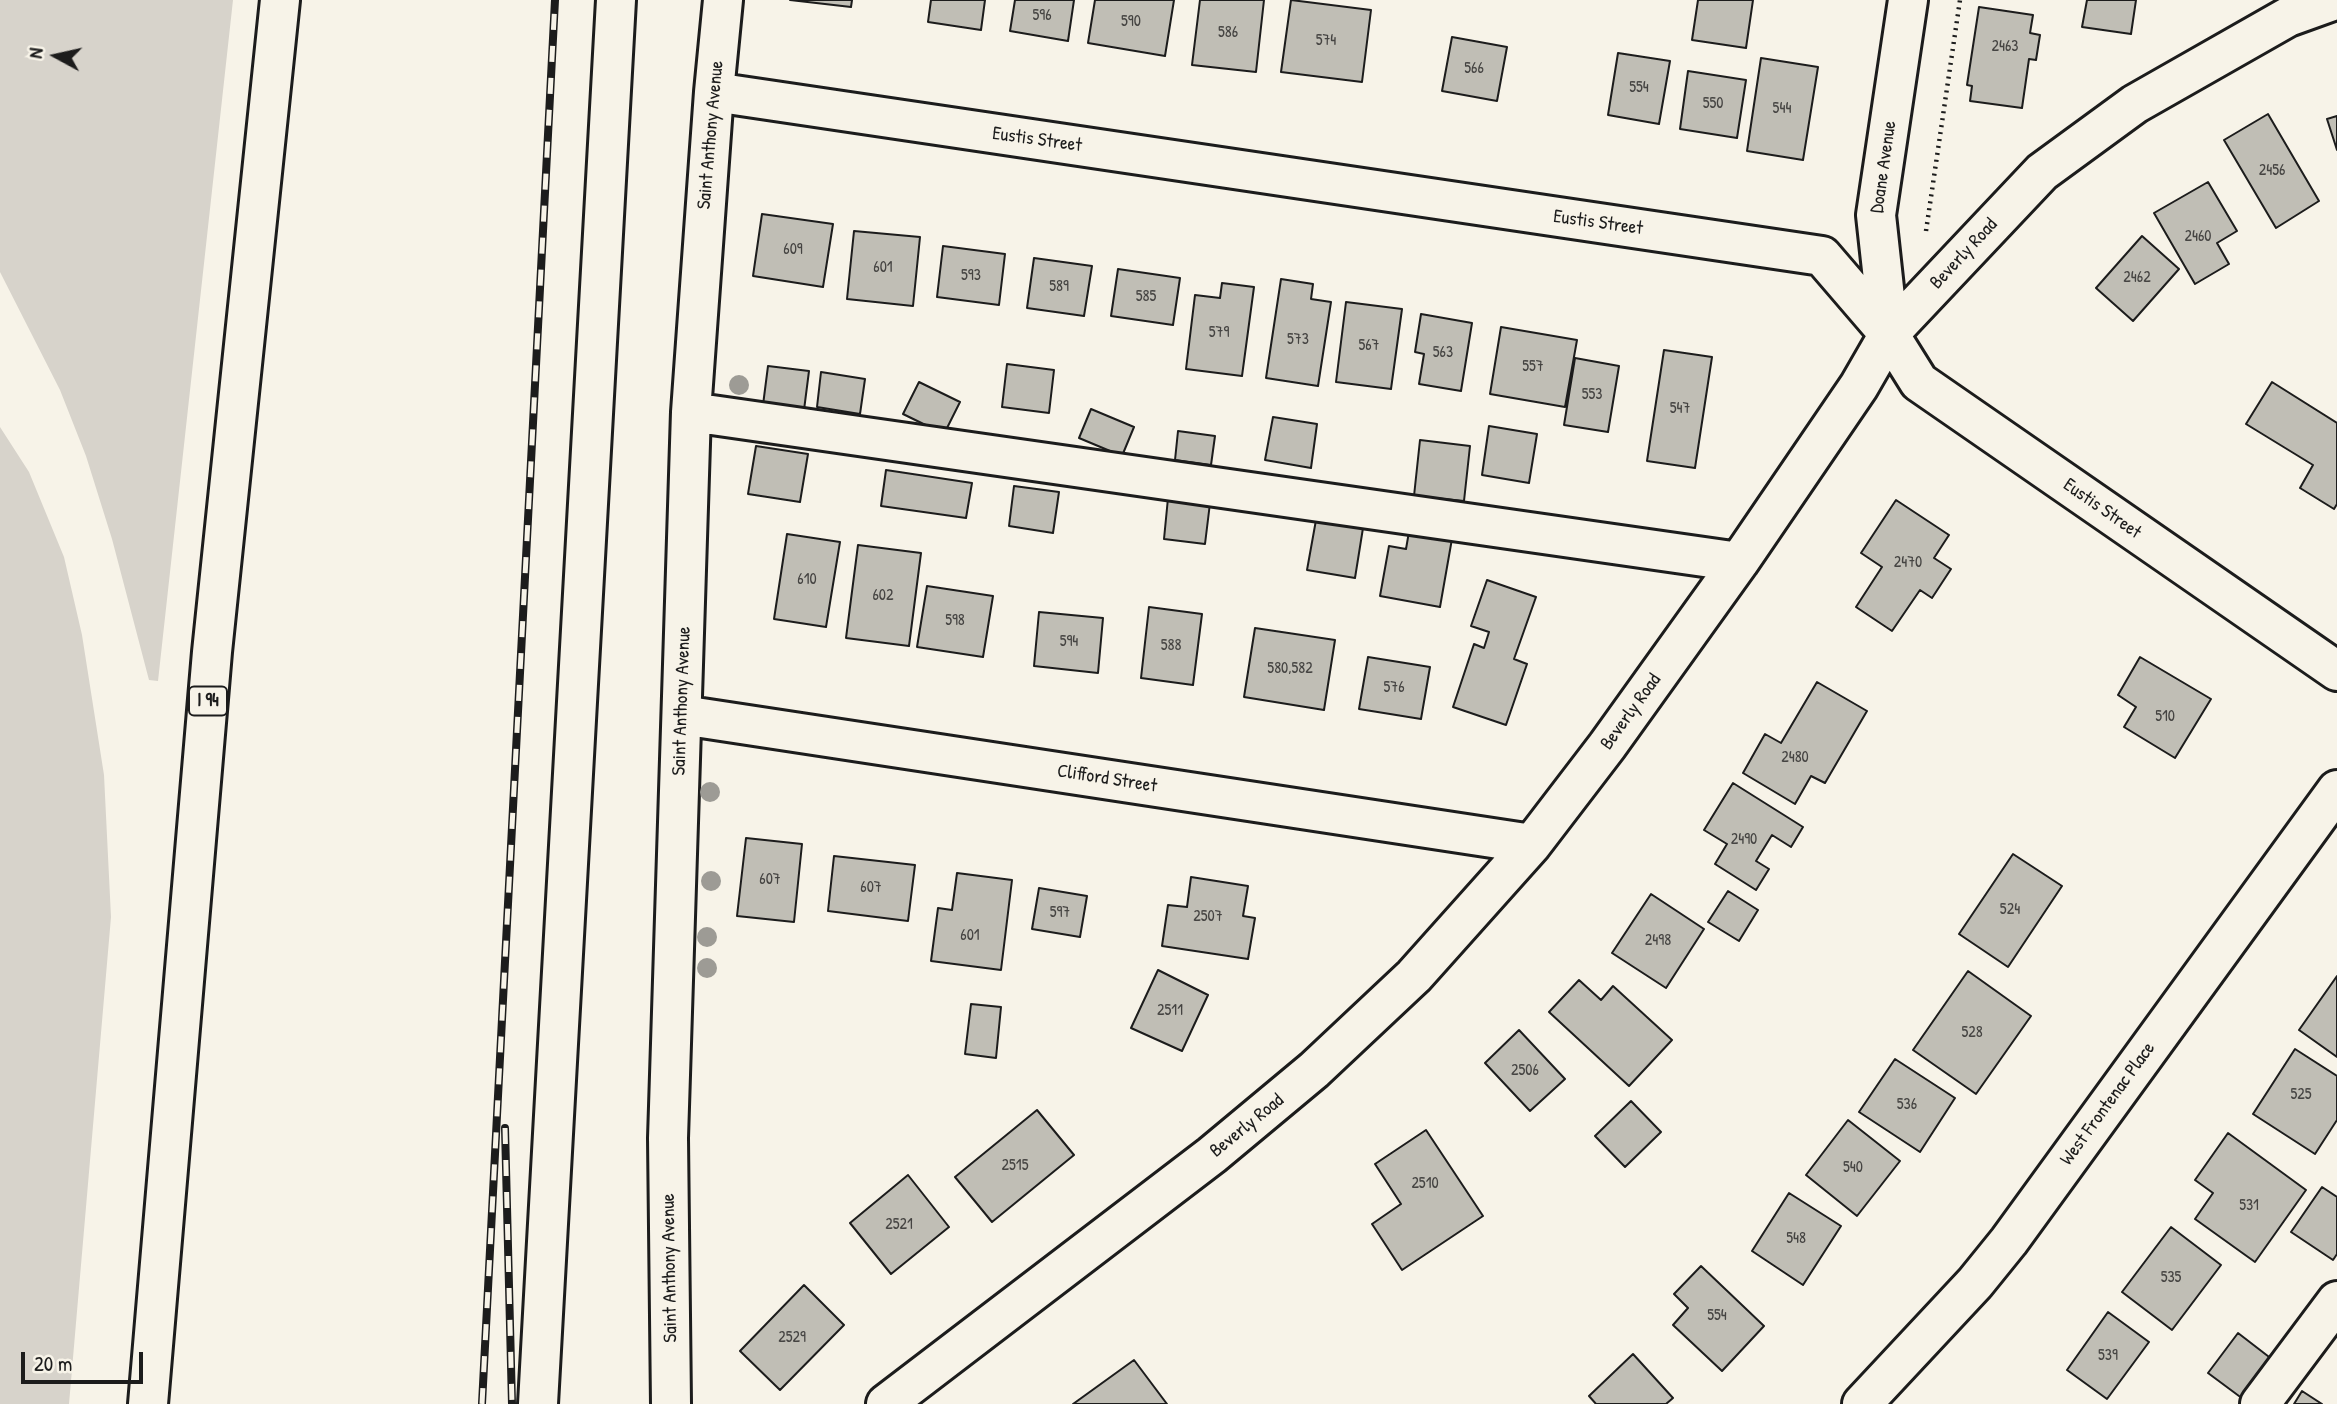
<!DOCTYPE html>
<style>
body{margin:0}
#map{position:relative;width:2337px;height:1404px;overflow:hidden;background:#f7f3e8;font-family:"Patrick Hand",sans-serif}
canvas{display:block}
.north{position:absolute;left:21px;top:21px;width:70px;height:70px;-webkit-text-stroke:5px #f7f3e8;paint-order:stroke;rotate:278deg;font-size:19px;font-weight:700;line-height:28px;text-align:center;color:#1c1c1c}
.north::after{content:'';display:block;margin:auto;width:24px;height:32px;background:#1c1c1c;clip-path:polygon(50% 0,100% 100%,50% 72%,0 100%)}
.scale{position:absolute;left:21px;top:1352px;width:122px;height:32px;box-sizing:border-box;border:4px solid #1c1c1c;border-top:0;padding-left:9px;font-size:21px;line-height:24px;white-space:nowrap;color:#1c1c1c;-webkit-text-stroke:5px #f7f3e8;paint-order:stroke}
</style>
<div id="map">
<canvas width="2337" height="1404"></canvas>
<div class="north">N</div>
<div class="scale">20 m</div>
</div>
<script>
const context = document.querySelector('canvas').getContext('2d');
context.lineJoin = 'round';
function paint(path, color) { context.fillStyle = color; context.fill(path, 'evenodd'); }
function strokePath(path, color, width, dash) { context.strokeStyle = color; context.lineWidth = width; context.lineCap = dash ? 'butt' : 'round'; context.setLineDash(dash || []); context.stroke(path); }
function drawText(font, color, halo, rows, align = 'center') {
  context.font = font + ' "Patrick Hand",sans-serif'; context.lineWidth = 5; context.setLineDash([]); context.textBaseline = 'middle'; context.strokeStyle = halo; context.fillStyle = color; for (const [text, x, y, turn = 0] of rows) {
    context.save(); context.translate(x, y); context.rotate((+turn || 0) * Math.PI / 180); context.textAlign = isNaN(turn) ? turn : align; if (halo) context.strokeText(text, 0, 0); context.fillText(text, 0, 0); context.restore();
  }
}
paint(new Path2D(`
 M0,0H233L158,681L149,680L112,539L86,456L60,390L0,272Z
 M0,427L29,472L64,557L82,635L104,775L111,917L69,1404H0Z`), '#d7d3cb');
const building = new Path2D(`
 M790,0H852L851,7Z
 M931,0H985L981,30L928,22Z
 M1015,0H1074L1068,41L1010,31Z
 M1095,0H1174L1165,56L1088,43Z
 M1200,0H1264L1256,72L1192,65Z
 M1291,0L1371,10L1362,82L1281,72Z
 M1698,0H1753L1746,48L1692,40Z
 M2087,0H2136L2131,34L2082,27Z
 M1979,7L2033,15L2030,33L2040,35L2036,60L2029,59L2022,108L1970,101L1972,86L1967,85Z
 M1452,37L1507,47L1497,101L1442,91Z
 M1618,53L1670,61L1659,124L1608,115Z
 M1761,58L1818,67L1803,160L1747,151Z
 M1688,71L1746,80L1737,138L1680,129Z
 M2268,114L2319,201L2276,228L2224,140Z
 M2337,116V150L2327,119Z
 M2208,182L2237,231L2217,243L2229,264L2195,284L2154,213Z
 M762,214L833,224L823,287L753,276Z
 M854,231L920,237L913,306L847,299Z
 M2142,236L2179,269L2133,321L2096,288Z
 M943,246L1005,254L999,305L937,297Z
 M1034,258L1092,266L1084,316L1027,308Z
 M1118,269L1180,278L1173,325L1111,316Z
 M1281,279L1313,284L1311,299L1331,302L1318,386L1266,378Z
 M1222,283L1254,287L1242,376L1186,369L1195,295L1220,298Z
 M1346,302L1402,309L1391,389L1336,382Z
 M1421,314L1472,323L1461,391L1419,384L1424,354L1415,352Z
 M1501,327L1577,340L1565,407L1490,394Z
 M1664,350L1712,357L1695,468L1647,461Z
 M1575,358L1619,366L1608,432L1564,425Z
 M1007,364L1054,370L1049,413L1002,407Z
 M768,366L809,371L804,410L763,405Z
 M821,372L865,379L860,414L817,407Z
 M919,382L960,402L944,434L903,414Z
 M2272,382L2337,423V504L2334,509L2300,488L2313,465L2246,424Z
 M1091,409L1134,427L1122,456L1079,438Z
 M1273,417L1317,424L1311,468L1265,460Z
 M1489,426L1537,434L1529,483L1482,475Z
 M1178,431L1215,436L1211,465L1175,460Z
 M1420,440L1470,446L1464,501L1414,496Z
 M756,446L808,454L800,502L748,494Z
 M886,470L972,483L966,518L881,506Z
 M1014,486L1059,492L1053,533L1009,526Z
 M1168,498L1210,503L1205,544L1164,539Z
 M1896,500L1949,535L1934,558L1951,569L1932,598L1920,590L1892,631L1856,607L1882,567L1861,553Z
 M1316,520L1363,528L1355,578L1307,570Z
 M1410,526L1453,533L1440,607L1380,596L1389,546L1406,549Z
 M787,534L840,542L826,627L774,619Z
 M858,545L921,553L909,646L846,638Z
 M1487,580L1536,597L1514,659L1527,664L1506,725L1453,707L1474,644L1484,648L1489,632L1471,626Z
 M927,586L993,596L983,657L917,647Z
 M1149,607L1202,614L1193,685L1141,678Z
 M1039,612L1103,618L1098,673L1034,666Z
 M1255,628L1335,640L1324,710L1244,697Z
 M1368,657L1430,667L1421,719L1359,709Z
 M2140,657L2211,699L2175,758L2124,727L2136,707L2118,695Z
 M1817,682L1867,711L1825,783L1811,776L1795,804L1743,773L1765,734L1781,743Z
 M1733,783L1803,827L1791,847L1772,835L1756,861L1769,869L1756,890L1715,864L1727,844L1704,830Z
 M746,838L802,844L794,922L737,916Z
 M2013,854L2062,886L2008,967L1959,934Z
 M834,856L915,865L908,921L828,911Z
 M957,873L1012,880L1001,970L931,961L938,908L952,910Z
 M1191,877L1248,886L1243,916L1255,918L1248,959L1162,946L1168,905L1187,907Z
 M1039,888L1087,896L1080,937L1032,929Z
 M1728,891L1758,910L1739,941L1708,922Z
 M1651,894L1704,929L1666,988L1612,953Z
 M1158,970L1208,995L1182,1051L1131,1028Z
 M1968,971L2031,1016L1976,1094L1913,1050Z
 M2337,976V1057L2299,1030Z
 M1579,980L1601,1000L1613,986L1672,1040L1629,1086L1549,1012Z
 M971,1004L1001,1007L996,1058L965,1054Z
 M1519,1030L1565,1079L1530,1111L1485,1063Z
 M2295,1049L2337,1076V1120L2315,1154L2253,1114Z
 M1895,1059L1955,1098L1920,1152L1859,1112Z
 M1631,1101L1661,1132L1625,1167L1595,1136Z
 M1037,1110L1074,1155L992,1222L955,1177Z
 M1848,1120L1900,1161L1857,1216L1806,1175Z
 M1426,1130L1483,1216L1402,1270L1372,1224L1401,1204L1375,1164Z
 M2228,1133L2306,1190L2255,1262L2195,1219L2213,1193L2195,1180Z
 M908,1175L949,1227L891,1274L850,1223Z
 M2322,1187L2337,1197V1254L2333,1260L2291,1232Z
 M1789,1193L1841,1226L1803,1285L1752,1251Z
 M2171,1227L2221,1265L2172,1330L2122,1292Z
 M1701,1266L1764,1326L1722,1371L1673,1325L1688,1308L1674,1294Z
 M804,1285L844,1325L780,1390L740,1351Z
 M2108,1312L2149,1342L2107,1399L2067,1370Z
 M2238,1333L2273,1360L2243,1399L2208,1373Z
 M1633,1354L1673,1398L1666,1404H1596L1589,1396Z
 M1134,1360L1167,1404H1073Z
 M2302,1391L2322,1404H2294Z`);
paint(building, '#c0beb5');
strokePath(building, '#1c1c1c', 2);
const minor = new Path2D(`
 M714,92L1822,256L1889,334L1919,382L2337,671
 M1889,334L1876,215L1908,0
 M691,412L1739,562
 M682,715L1532,844
 M538,1404L616,0
 M671,1404L668,1138L691,412L714,92L723,0
 M886,1404L1212,1155L1314,1070L1414,976L1532,844L1607,746L1739,562L1859,386L1889,334L2042,172L2135,104L2288,17L2335,0
 M1862,1404L1975,1283L2009,1241L2337,790
 M2260,1404L2337,1301`);
const highway = new Path2D(`
 M148,1404L212,652L280,0`);
strokePath(minor, '#1c1c1c', 44);
strokePath(highway, '#1c1c1c', 44);
strokePath(new Path2D(`
 M1926,231L1960,0`), '#1c1c1c', 4.5, [2, 5]);
strokePath(minor, '#f7f3e8', 38);
strokePath(highway, '#f7f3e8', 38);
const rail = new Path2D(`
 M505,1128L512,1404
 M482,1404L555,0`);
strokePath(rail, '#1c1c1c', 8);
strokePath(rail, '#f7f3e8', 5, [16]);
context.fillStyle = '#9d9b95';
for (const [x, y] of [
 [739,385],
 [710,792],
 [711,881],
 [707,937],
 [707,968]
]) { context.beginPath(); context.arc(x, y, 10, 0, 2 * Math.PI); context.fill(); }
drawText('16px', '#454442', null, [
 ["596",1042,16],
 ["590",1131,22],
 ["586",1228,33],
 ["574",1326,41],
 ["2463",2005,47],
 ["566",1474,69],
 ["554",1639,88],
 ["550",1713,104],
 ["544",1782,109],
 ["2456",2272,171],
 ["2460",2198,237],
 ["609",793,250],
 ["601",883,268],
 ["593",971,276],
 ["2462",2137,278],
 ["589",1059,287],
 ["585",1146,297],
 ["579",1219,333],
 ["573",1298,340],
 ["567",1369,346],
 ["563",1443,353],
 ["557",1533,367],
 ["553",1592,395],
 ["547",1680,409],
 ["2470",1908,563],
 ["610",807,580],
 ["602",883,596],
 ["598",955,621],
 ["594",1069,642],
 ["588",1171,646],
 ["580,582",1290,669],
 ["576",1394,688],
 ["510",2165,717],
 ["2480",1795,758],
 ["2490",1744,840],
 ["607",770,880],
 ["607",871,888],
 ["524",2010,910],
 ["597",1060,913],
 ["2507",1208,917],
 ["601",970,936],
 ["2498",1658,941],
 ["2511",1170,1011],
 ["528",1972,1033],
 ["2506",1525,1071],
 ["525",2301,1095],
 ["536",1907,1105],
 ["2515",1015,1166],
 ["540",1853,1168],
 ["2510",1425,1184],
 ["531",2249,1206],
 ["2521",899,1225],
 ["548",1796,1239],
 ["535",2171,1278],
 ["554",1717,1316],
 ["2529",792,1338],
 ["539",2108,1356]
]);
for (const [x, y, w] of [
 [208,701,38]
]) { const box = new Path2D(); box.roundRect(x - w / 2, y - 14.5, w, 29, 5); context.fillStyle = '#f7f3e8'; context.fill(box); strokePath(box, '#1c1c1c', 2); }
drawText('bold 18px', '#1c1c1c', null, [
 ["I 94",208,701]
]);
drawText('19px', '#1c1c1c', '#f7f3e8', [
 ["Saint Anthony Avenue",711,135,-85],
 ["Eustis Street",1037,140,8],
 ["Doane Avenue",1884,167,-82],
 ["Eustis Street",1598,223,8],
 ["Beverly Road",1964,254,-47],
 ["Eustis Street",2102,509,35],
 ["Saint Anthony Avenue",682,701,-88],
 ["Beverly Road",1631,712,-54],
 ["Clifford Street",1107,779,9],
 ["West Frontenac Place",2108,1104,-54],
 ["Beverly Road",1247,1126,-39],
 ["Saint Anthony Avenue",670,1268,-91]
]);
</script>
